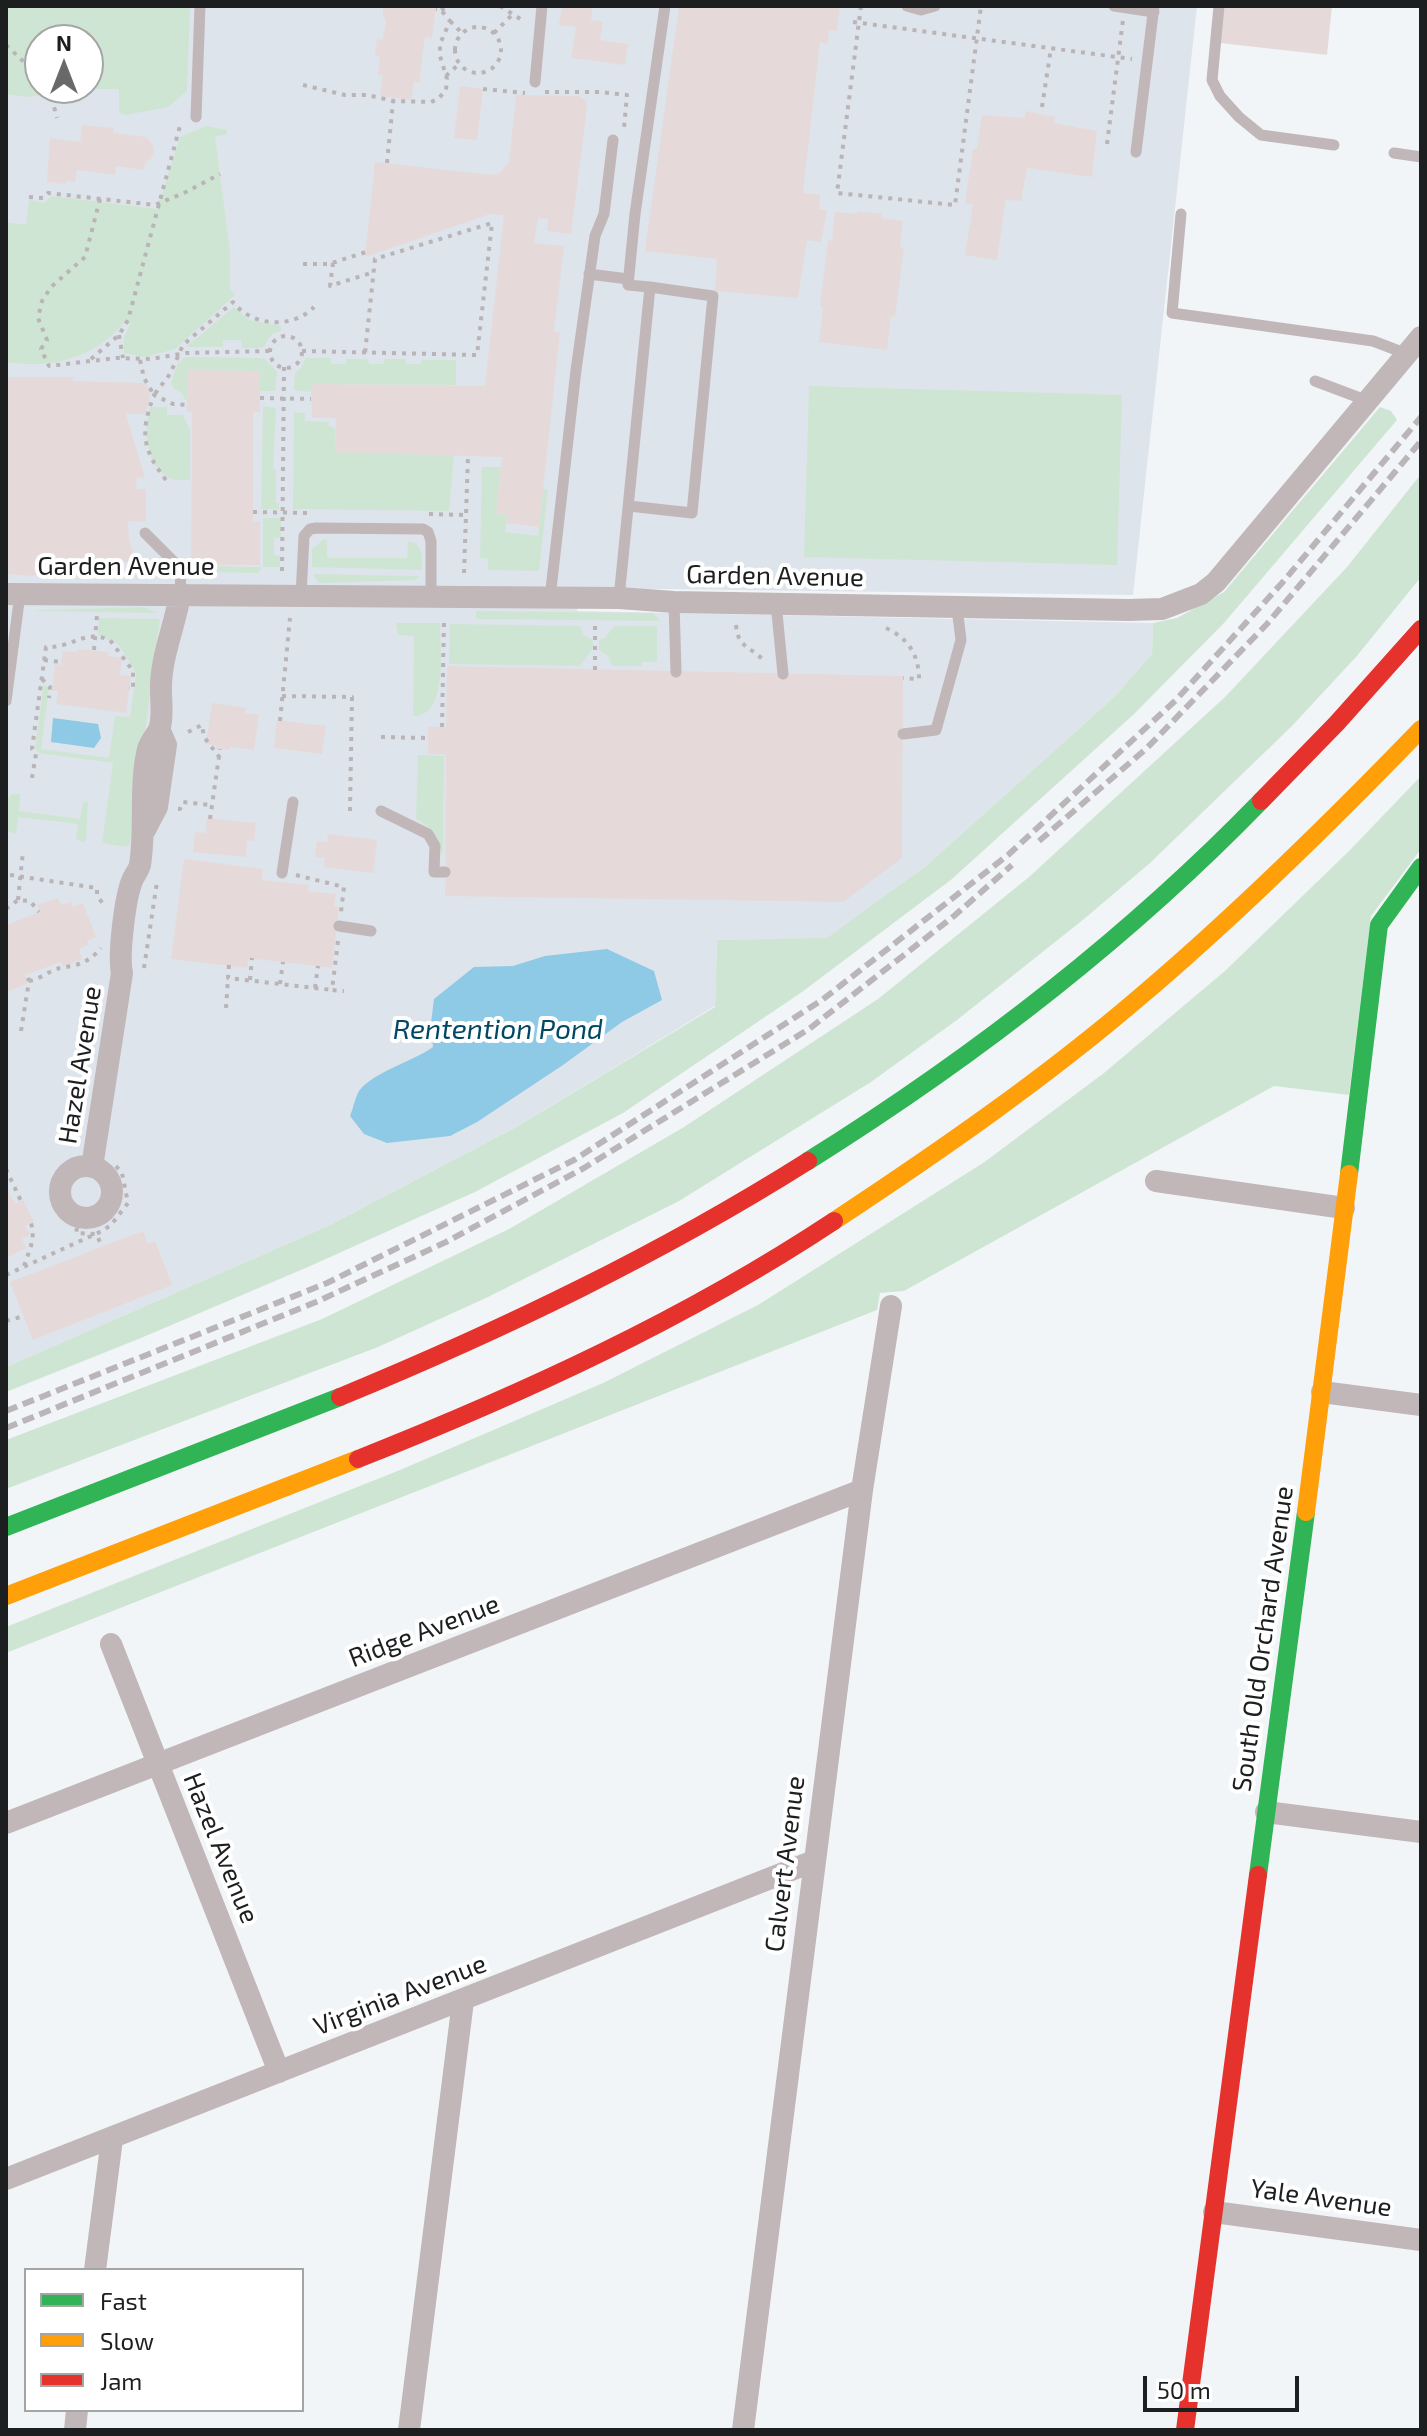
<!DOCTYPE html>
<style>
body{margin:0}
#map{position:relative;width:1427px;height:2436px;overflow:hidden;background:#f2f5f8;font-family:"Exo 2",sans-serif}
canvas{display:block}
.frame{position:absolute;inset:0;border:8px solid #1c1e1f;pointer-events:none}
.legend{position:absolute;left:24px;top:2268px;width:280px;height:144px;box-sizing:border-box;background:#fff;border:2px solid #a4a5a5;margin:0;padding:10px 14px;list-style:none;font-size:24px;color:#1c1e1f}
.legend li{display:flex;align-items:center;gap:16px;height:40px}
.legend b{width:40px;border:2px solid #a4a5a5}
.north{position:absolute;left:24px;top:24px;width:80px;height:80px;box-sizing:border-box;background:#fff;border:2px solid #a4a5a5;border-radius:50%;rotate:0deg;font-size:22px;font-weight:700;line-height:32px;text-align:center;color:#1c1e1f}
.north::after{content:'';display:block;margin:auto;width:28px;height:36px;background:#67696b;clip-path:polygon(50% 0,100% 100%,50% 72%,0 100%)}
.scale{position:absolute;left:1143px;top:2376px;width:156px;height:36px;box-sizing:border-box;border:4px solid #1c1e1f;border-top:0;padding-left:10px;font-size:24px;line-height:28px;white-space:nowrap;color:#1c1e1f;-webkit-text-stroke:6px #fff;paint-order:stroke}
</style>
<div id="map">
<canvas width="1427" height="2436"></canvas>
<div class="frame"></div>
<ul class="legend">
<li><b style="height:10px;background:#30b455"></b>Fast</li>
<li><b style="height:10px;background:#ff9f0a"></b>Slow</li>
<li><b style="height:10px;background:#e5322d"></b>Jam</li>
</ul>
<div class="north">N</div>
<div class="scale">50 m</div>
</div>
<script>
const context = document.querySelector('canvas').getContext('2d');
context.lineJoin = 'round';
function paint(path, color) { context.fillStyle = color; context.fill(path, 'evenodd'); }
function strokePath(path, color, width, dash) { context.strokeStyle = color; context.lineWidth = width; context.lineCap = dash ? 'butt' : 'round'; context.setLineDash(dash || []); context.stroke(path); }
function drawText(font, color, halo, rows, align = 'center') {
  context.font = font + ' "Exo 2",sans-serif'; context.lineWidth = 8; context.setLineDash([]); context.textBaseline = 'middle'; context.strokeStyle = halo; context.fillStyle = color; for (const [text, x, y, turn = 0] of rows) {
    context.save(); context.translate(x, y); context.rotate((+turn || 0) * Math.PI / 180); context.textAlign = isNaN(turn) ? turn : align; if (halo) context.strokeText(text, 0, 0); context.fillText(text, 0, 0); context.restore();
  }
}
paint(new Path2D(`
 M6,6H1197L1133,595L579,588L577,611L1153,623L1152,654L1114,697L927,865L827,939L717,940L715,1006L518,1126L328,1226L6,1367ZM40,40H88V88H40Z`), '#dee4eb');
paint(new Path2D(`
 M6,6H190L187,91L168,107L125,115L119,113V89H83L29,97L6,94ZM40,40H88V88H40Z
 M206,126L227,130V134L215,137L230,252V289L235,295L175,349L145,357L124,353V337L130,325L125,322C93,359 52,369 6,362V222L26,225L29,200L45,203L51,196L157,209L180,137Z
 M234,307L249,320L281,326V331L272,334L263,348H242L241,340H223V347H186Z
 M185,357L264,358L277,372L275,391H260L259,371L187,370V400L184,399L183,394L173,388L171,383L178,363Z
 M306,358H331V364H346V359H368L369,364H384V359H406V364H421V360H456V385L312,384L311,392L294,390L295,373L300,369Z
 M809,386L1122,395L1117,565L804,557Z
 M263,406L276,408L273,469H276V503H279V509H261Z
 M150,407H167V415H183L190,430V480C184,480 175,481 170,478C145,467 143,428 150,407Z
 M1380,407L1391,411L1397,420L1224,623L1133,715L952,879L802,992L623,1113L475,1192L308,1267L141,1338L6,1392V1367L328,1226L518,1126L715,1007L717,940L827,938L927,865L1114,697L1152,654L1153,623L1177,618L1224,592Z
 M294,412L305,413V421L329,422V426L335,429V451L454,455L449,511L293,509Z
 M482,467H501L496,513L508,515L505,532L538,536L543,489L548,490L539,571L488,570V559L480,558Z
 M1421,474V577L1356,657L1292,726L1150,863L1084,919L957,1020L871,1082L679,1201L486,1298L378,1347L6,1489V1440L322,1319L509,1229L684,1127L878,999L1029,877L1226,696L1347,567Z
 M263,518H281V537L274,538V555L280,556V567H263Z
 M324,539L327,540V558H407L408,541C424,544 422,556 422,570L312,567V549Z
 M190,566L260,567H262L258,573L209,572Z
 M313,574L420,576L414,580L322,583L318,582Z
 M144,607L157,613L34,611L41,610Z
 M476,611L653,613L661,621L476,619Z
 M99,618L160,619L130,844L126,847L102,843L113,763L39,753L35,748L44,685L49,687L41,749L109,758L115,716L130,717L136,675L134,669L118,644L98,635Z
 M396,623H440C440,648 449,717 413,716L414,636L398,635Z
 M450,624L580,626L583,635L593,640V648L580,666L449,664Z
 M614,626H657V662H642L641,666H612L609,657L599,650V640L605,638Z
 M418,755L444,756L443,853H441C439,835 432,828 416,819Z
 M1421,776V849L1371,916L1349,1095L1274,1086L904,1291L880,1293L877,1310L6,1653V1627L400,1470L603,1383L758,1305L983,1163L1104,1073L1226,970L1350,850Z
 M12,794H20L19,811L80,819L83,803L88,801L86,839L84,842L76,839L78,824L18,817L16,834L7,831L6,801Z`), '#cfe5d3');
paint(new Path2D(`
 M53,718L98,724L101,738L94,748L51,742Z
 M607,949L654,971L662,1000L622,1022L563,1065L477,1122L450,1136L387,1143L364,1134L350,1116C353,1109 355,1098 359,1091C373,1072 412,1062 433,1047L431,1023L434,999L474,967L513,966L545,956Z`), '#8ec9e6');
paint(new Path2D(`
 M383,6H436L432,38L425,37L419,83L414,82L411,100L380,96L383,75H378L380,56H375L377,39L383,40L386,21L383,16Z
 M562,6H593L591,20L603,22L600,40L628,44L625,65L571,58L576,27L559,25Z
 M679,6H840L837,31L829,30L828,44L820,42L803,193L820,195L819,210H827L821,242L807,240L798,298L715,291L717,259L645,251Z
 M1224,6H1332L1327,55L1220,43Z
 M460,86L483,89L477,140L454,138Z
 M516,95L579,96L586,101L587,107L571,234L547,231L548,219L538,218L534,243L564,246L554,331L560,333L539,527L506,523L508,515L496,514L502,457L335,452L336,418H312L311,384L485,386L504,215L490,214L365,257L375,162L492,175L500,173L509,162Z
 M1025,111L1055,117L1054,123L1097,131L1092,177L1027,168L1021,201L1006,200L997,260L965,255L973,204L965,203L973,149H977L982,115L1025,118Z
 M82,125L114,128L113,133L146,137L153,145L154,153L151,159L145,162L144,170L116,166L115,175L77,170L75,182L66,181L65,184L47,182L50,138L80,142Z
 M857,211L882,214L881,218L903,221L900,247L904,248L895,317L891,316L887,350L819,342L823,307L820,306L828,240L832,241L835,212L857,214Z
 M187,370L260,371V412H253V521H260V565H191L192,412H187Z
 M6,377H74L72,381L146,383L150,397L145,414H126L145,478L137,477L136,489H146V522L128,521L129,541L136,562H52V569L33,576L6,574Z
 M78,649L109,652L108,656L122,658L120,675L131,676L126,713L56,704L58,691H52L55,664L61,665L63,651L77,652Z
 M447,666L903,676L902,858L843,902L445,896L446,754H428V727H446Z
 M212,703L246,708L245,713L259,715L254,750L230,747L229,750L220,749H216L217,746L206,744Z
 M277,720L326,726L322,754L274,748Z
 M207,818L256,823L254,841L247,840L246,857L193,852L195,832L206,833Z
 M328,834L377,840L373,873L324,867L325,858L315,857L317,841L327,842Z
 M184,859L263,869L262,880L309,885L308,891L336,894L334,906L339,907L332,968L249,958L247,968L171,959Z
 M58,898L61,905L71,902L73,907L83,903L96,937L87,941L88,945L79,949L82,959L63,967L61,962L25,975L28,983L6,992V925L40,912L37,905Z
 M6,1187L15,1204L23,1200L34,1222L25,1226L30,1235L22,1239L26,1248L6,1258Z
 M143,1231L148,1244L155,1241L172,1285L33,1340L10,1282Z`), '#e5dad9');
strokePath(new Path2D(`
 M500,6L525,22
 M861,6L837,193L955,205L981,6
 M441,10L449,6
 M450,21L462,33
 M853,22L1132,59
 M455 50a23 23 0 1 1 46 0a23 23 0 1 1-46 0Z
 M494,33L513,14
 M6,45L40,77
 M446,76L459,64
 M303,85L345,95H367L394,101L431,102L438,99L446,90L447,79L440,56V44L450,21L441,10L436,9
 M49,88L57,118
 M483,89L525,93
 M545,92H600L627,95L624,128
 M1042,107L1051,48
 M1107,144L1123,20
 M387,163L393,102
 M29,197L43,198L48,193L155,205L186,192L220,174
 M100,199L85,257L51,287L42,301L38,318L47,340L41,349L49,366L116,358L151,359L186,353L270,351
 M333,263L330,286L374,272
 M303,264H329L366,252
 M119,335L123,358
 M270 352a16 16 0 1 1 32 0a16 16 0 1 1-32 0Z
 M302,351L477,355L492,223L375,259L365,353
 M91,359L119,335L128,320L181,122
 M140,360L144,378L154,395L170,374L183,345L233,302C252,327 293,329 314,307
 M260,398L311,399
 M166,480C142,449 140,432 154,395L173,404L187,405
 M253,512L308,513
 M429,514L466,515
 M282,571L284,367
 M464,573L468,456
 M736,625C738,649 751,646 764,661
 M886,628C908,638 919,655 919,679L903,678
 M94,650L97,615
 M44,660L61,662
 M595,670V622
 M42,679L50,687L49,698
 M282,696L352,697L350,811
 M280,721L290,618
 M442,727L444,620
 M188,732L202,725L204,737L220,758
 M381,737L428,738
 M32,778L36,754L32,749L46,647C74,648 83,629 110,640L133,671V689L129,688
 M178,809H180L183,802L210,805
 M210,819L220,749
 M10,875L97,888V895L105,907
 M296,875L344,887L341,912
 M18,900L23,851
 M6,909L18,900L30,901L39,912
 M338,941L332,990L344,991
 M229,965L228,978L332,990
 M144,968L157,882
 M250,980L252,958
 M29,981C40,979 51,970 60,968C79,965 88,963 101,948
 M280,984L283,962
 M315,988L318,966
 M226,1008L228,978
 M21,1031L29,981L27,975
 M6,1169L21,1201
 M79,1218L76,1233L96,1234L102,1246
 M24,1266C29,1251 36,1239 31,1223
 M6,1275L102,1231L111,1225L128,1203L122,1173L115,1165
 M6,1321L24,1316`), '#bab4b6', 4, [4, 6]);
strokePath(new Path2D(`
 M907,6L921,10L935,6
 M1114,6L1154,12
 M1219,6L1212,80L1220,96L1239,117L1261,135L1334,145
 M535,82L542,6
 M196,117L200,6
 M1136,152L1154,6
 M1394,153L1421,157
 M1181,214L1172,313L1373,341L1407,354
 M589,274L628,279
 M650,287L628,285L635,214L665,6
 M1315,381L1368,401
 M145,533L181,569L180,595
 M301,596L304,536L310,529L316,528L423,529L428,532L431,541V597
 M550,598L576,370L595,236L604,214L613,140
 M619,598L650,287L713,296L692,513L629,506
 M674,602L676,672
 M776,603L783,674
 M6,701L20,594
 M903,734L936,730L961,640L957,608
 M381,811L428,834L435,846L434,872H445
 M282,873L293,802
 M339,926L371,931`), '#c1b6b8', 11);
strokePath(new Path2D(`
 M6,594L619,598L674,602L1128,610L1162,609L1201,594L1216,582L1421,337
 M145,830L157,807L166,745L159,729
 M60 1192a26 26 0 1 1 52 0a26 26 0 1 1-52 0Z
 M92,1167L122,973C118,956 125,898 132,881C134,875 138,872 140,865C146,827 139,787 148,749C150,741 157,735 160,727C163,714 161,703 161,691C160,658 175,626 180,595
 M1156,1181L1344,1208
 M1322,1392L1421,1405
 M111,1644L279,2072
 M1266,1812L1421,1832
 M6,1823L862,1490
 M6,2179L814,1861
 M1214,2212L1421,2240
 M95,2270L112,2139
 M75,2430L77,2410
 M409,2430L463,2001
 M743,2430L862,1490L891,1306`), '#c1b6b8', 22);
strokePath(new Path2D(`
 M808,1161C971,1059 1127,939 1261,801
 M1349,1174L1379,925L1421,867
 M6,1527L340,1397
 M1258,1875L1306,1512`), '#30b455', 18);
strokePath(new Path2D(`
 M834,1221C940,1151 1044,1079 1141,996C1240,912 1331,822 1421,729
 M1306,1512L1349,1174
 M6,1596L358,1459`), '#ff9f0a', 18);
strokePath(new Path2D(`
 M1261,801L1337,723L1421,629
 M340,1397C502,1330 659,1255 808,1161
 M358,1459C522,1394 686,1319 834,1221
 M1185,2430L1258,1875`), '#e5322d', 18);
strokePath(new Path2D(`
 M1039,841L1147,748L1267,624L1421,441
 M6,1411L327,1283L574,1160L822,1000L1008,855L1176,700L1282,583L1421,417
 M6,1428L316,1302L446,1242L584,1168L809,1029L954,916L1012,865`), '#bab5b7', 6, [12, 6]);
drawText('26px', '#1c1e1f', '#fff', [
 ["Garden Avenue",126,566],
 ["Garden Avenue",775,576,1],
 ["Hazel Avenue",80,1065,-81],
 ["Ridge Avenue",424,1631,-21],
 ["South Old Orchard Avenue",1263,1639,-82],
 ["Hazel Avenue",221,1848,68],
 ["Calvert Avenue",785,1864,-83],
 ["Virginia Avenue",400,1995,-21],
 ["Yale Avenue",1321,2198,8]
]);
drawText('italic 28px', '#004864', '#fff', [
 ["Rentention Pond",498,1030]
]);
</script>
